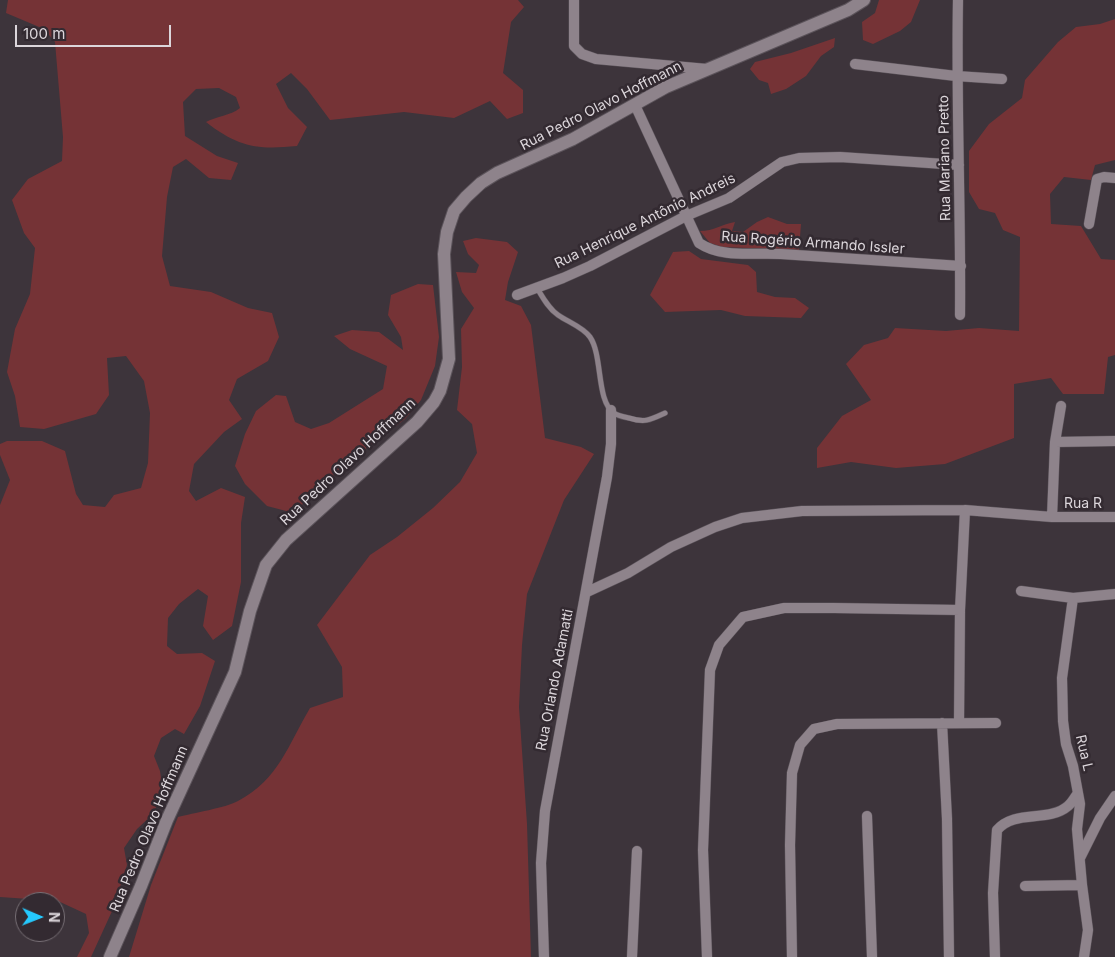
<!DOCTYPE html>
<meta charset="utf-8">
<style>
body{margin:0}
#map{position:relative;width:1115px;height:957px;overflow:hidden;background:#3d343b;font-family:Inter,sans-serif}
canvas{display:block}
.north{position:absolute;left:15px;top:892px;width:50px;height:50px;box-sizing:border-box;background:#332a31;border:1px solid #776f75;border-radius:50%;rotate:91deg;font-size:14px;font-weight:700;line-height:20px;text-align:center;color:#dcd6db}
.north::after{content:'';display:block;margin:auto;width:18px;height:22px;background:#25c9fe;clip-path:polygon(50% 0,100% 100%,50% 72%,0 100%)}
.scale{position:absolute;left:15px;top:25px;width:156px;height:22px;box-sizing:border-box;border:2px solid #dcd6db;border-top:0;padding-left:6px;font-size:15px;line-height:18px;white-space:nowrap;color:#dcd6db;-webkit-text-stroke:4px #332a31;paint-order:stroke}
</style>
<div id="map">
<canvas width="1115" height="957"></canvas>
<div class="north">N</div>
<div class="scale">100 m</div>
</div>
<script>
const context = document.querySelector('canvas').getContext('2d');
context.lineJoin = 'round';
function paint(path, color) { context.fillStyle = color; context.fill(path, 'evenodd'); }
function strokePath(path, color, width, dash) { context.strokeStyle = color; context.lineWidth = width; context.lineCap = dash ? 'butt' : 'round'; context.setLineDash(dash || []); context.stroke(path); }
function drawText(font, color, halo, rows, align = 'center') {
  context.font = font + ' Inter,sans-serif'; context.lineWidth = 5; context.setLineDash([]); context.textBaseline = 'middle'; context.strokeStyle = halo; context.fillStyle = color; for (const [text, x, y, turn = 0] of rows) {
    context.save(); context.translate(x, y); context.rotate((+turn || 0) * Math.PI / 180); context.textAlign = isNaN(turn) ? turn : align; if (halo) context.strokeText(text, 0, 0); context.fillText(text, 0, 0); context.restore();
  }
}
paint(new Path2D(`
 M8,0H518L524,7L511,22L503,73L523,90V113L507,119L490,101L454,118L404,112L330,120L307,89L291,73L276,84L288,108L307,127L297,146C257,150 238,147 206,122C217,116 230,116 240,108L236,97L219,88L196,89L183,102L185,136L217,156L238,163L231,180L209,178L186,159L173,167L167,197L162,256L170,286L211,292L248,308L272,313L279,337L268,361L237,379L229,400L242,419L224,432L194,464L189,491L196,501L221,488L245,497L241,523V582L232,626L213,640L203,626L208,596L198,589L179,604L168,618L167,646L177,654L202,653L215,661L200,706L184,734L175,729L161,738L154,756L160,771L163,792L153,814L137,829L124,848L127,865L113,909L91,957H77L89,933L86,914L58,901L0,897V505L10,480L0,455V444L7,441H42L65,451L76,494L83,505L105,507L114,495L141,488L148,463L150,413L144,381L126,356L107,358L109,395L96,414L44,429L20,427L15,396L7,372L15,329L30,294L35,248L24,233L12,200L28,179L62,161L63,137L55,42L44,29L6,13Z
 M879,0H920L911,22L900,31L873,44L863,40L862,22L875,13Z
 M1115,19V160L1095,165L1091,180L1064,177L1050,194L1051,224L1081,226L1101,259L1115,260V355L1108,357L1104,394H1063L1051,378L1014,384V438L945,464L896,468L851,462L817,468V448L842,416L871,400L846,364L864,345L888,338L895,328L946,331L979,328L1019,331L1020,237L1003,230L995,213L979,209L969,192V151L989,124L1022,98L1025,80L1058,42L1076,27L1100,24Z
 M835,38L834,47L821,56L806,76L786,89L771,94L768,83L759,80L750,69L755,62L791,53Z
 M768,217L787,224H801L799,250L722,247L710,243L700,231C714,231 722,224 735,222L732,231L743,232L757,222Z
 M476,238L507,242L518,252L508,282L505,300L521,306L531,325L545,438L581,447L594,454L564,500L527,594L522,645L519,707L527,824L531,957H129L151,885L178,817C193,813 225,808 238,801C279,779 288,745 310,708L343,697L342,667L317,625L370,555L397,537L433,508L460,482L477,453L472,424L457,410L462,367L461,329L474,308L462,292L456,272L476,273L479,265L468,254L463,241Z
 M689,251L701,259L748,265L756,272L757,292L775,297L795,298L809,308L801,318L745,316L721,310L665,312L650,295L673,252Z
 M418,284L433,285L439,337L435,366L421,400L405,419L340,468L316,496L290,512L267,506L245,484L235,466L245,434L256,411L276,395L286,396L295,422L311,429L329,423L383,389L387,366L350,349L334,336L352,330L379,332L403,350L401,337L388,315L391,295Z`), '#753336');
const lane = new Path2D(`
 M537,288C543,298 549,309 558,315C568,322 583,327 590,337C603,356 596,401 614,413C618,416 624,417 629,418C645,423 650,420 665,413`);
const street = new Path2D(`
 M574,0V46L582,54L596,59L707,69
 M958,0C956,105 961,210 960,315
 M855,64L956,76L1002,79
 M635,105L699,243C723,259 754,252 781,254C841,258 901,262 961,266
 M1089,224L1097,179L1104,177L1115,178
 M517,295L563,278L590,266L686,216L729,198L782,162L799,158L840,157L959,165
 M1055,442L1061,406
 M1052,517L1055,442L1115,441
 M1021,591L1073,598L1115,594
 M587,592L628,573L671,547L715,527L742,518L802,511L965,510L1052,517H1115
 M1073,598L1062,678L1063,721L1066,744L1073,766L1080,804L1077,829L1082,885L1088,930L1084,957
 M942,723L947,819L949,957
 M959,723L960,610L965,510
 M867,816L872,957
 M1080,858L1100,818L1115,796
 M1025,886L1082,885
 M544,957L541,863L545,811L607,477L611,444V410
 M632,957L637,851
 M707,957L703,850L710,670L719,645L743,617L784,608H834L960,610
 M792,957L790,845L792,773L800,745L814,729L837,724L996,723
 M995,957L993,893L997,830C1015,809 1048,823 1068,806C1072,803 1075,797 1078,793`);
const secondary = new Path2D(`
 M110,957L141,886L167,820L235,672L250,611L266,565L286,540L417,422L434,402L440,391L449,359L444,254L447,232L454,211L466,197L481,183L497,173L573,139L666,87L848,10L864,0`);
strokePath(lane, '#5b535a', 6);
strokePath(street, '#5b535a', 11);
strokePath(secondary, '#5b535a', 14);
strokePath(lane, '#8e838b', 5);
strokePath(street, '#8e838b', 10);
strokePath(secondary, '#8e838b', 12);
drawText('14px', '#dcd6db', '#332a31', [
 ["Rua Pedro Olavo Hoffmann",601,106,-27],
 ["Rua Mariano Pretto",945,158,-91],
 ["Rua Henrique Antônio Andreis",645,221,-26],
 ["Rua Rogério Armando Issler",813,243,4],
 ["Rua Pedro Olavo Hoffmann",348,462,-43],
 ["Rua R",1083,504],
 ["Rua Orlando Adamatti",555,680,-79],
 ["Rua L",1084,753,77],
 ["Rua Pedro Olavo Hoffmann",149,829,-67]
]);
</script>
